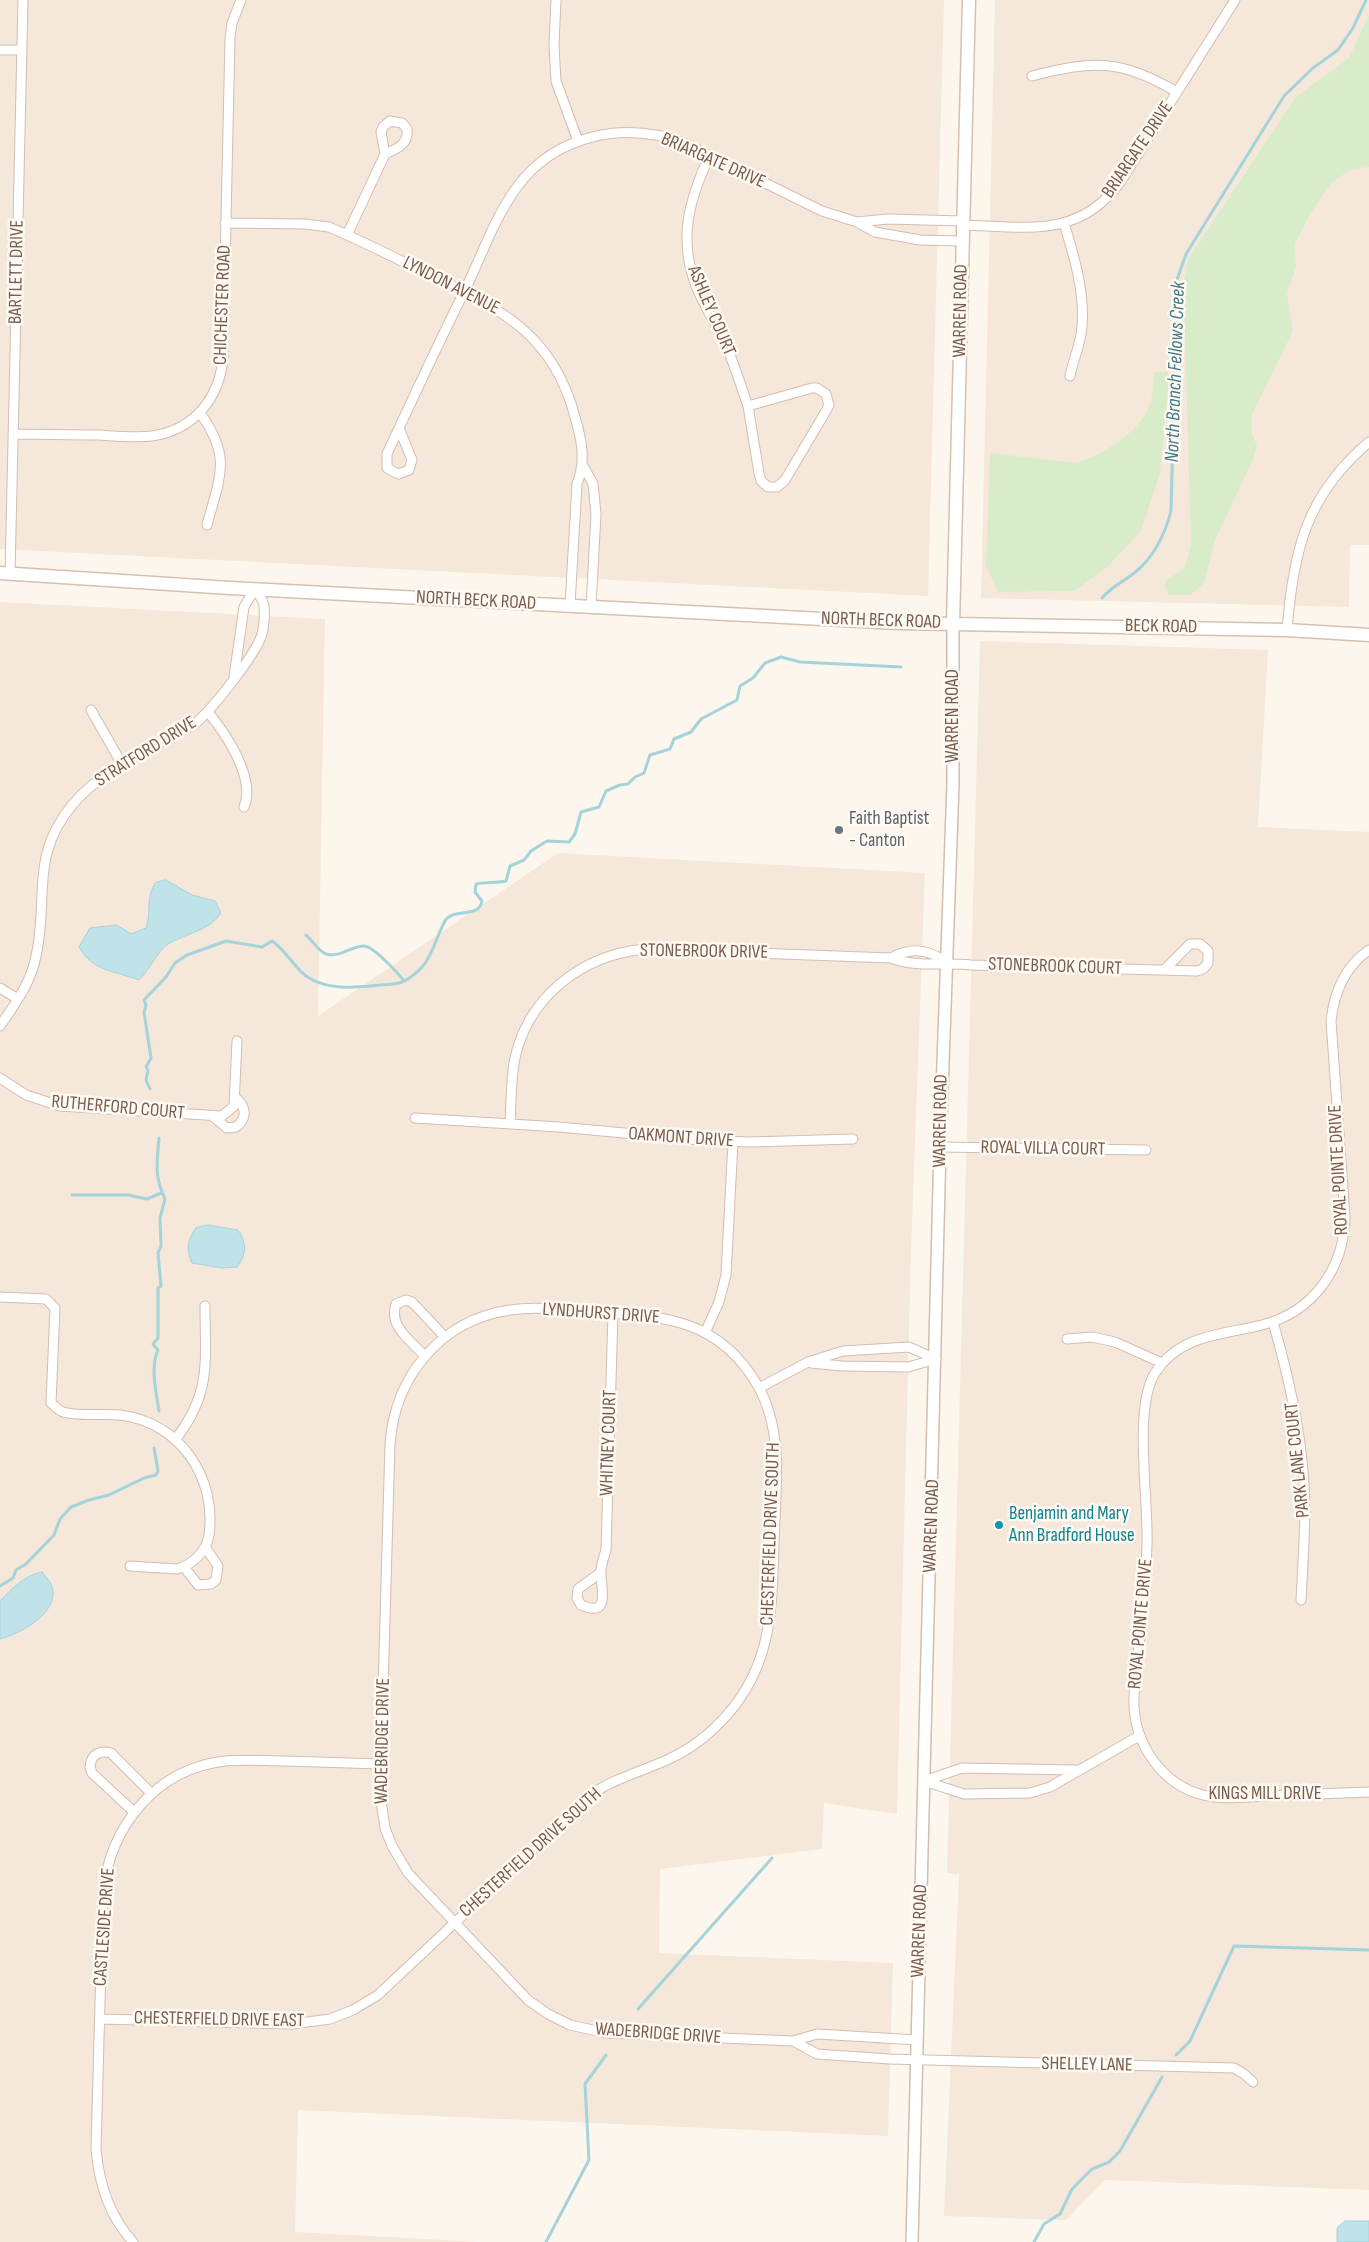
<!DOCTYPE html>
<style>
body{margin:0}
canvas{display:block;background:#fdf6ec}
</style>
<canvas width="1369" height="2242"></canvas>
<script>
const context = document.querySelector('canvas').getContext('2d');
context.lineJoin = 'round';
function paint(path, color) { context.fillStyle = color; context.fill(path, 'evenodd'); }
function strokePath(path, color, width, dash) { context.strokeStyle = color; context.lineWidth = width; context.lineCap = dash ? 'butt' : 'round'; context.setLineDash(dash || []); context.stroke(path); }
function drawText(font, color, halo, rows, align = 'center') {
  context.font = font + ' "Sofia Sans Condensed",sans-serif'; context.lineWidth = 5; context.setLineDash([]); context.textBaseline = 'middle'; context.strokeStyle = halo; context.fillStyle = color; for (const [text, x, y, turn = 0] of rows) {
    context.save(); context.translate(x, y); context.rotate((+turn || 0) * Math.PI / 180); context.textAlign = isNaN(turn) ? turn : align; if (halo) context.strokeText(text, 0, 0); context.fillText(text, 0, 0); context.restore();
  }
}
paint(new Path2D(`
 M0,0H944L928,596L0,549Z
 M995,0H1369V545H1350L1349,607L981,598Z
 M0,602L325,619L318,1016L558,853L925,873L911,1250L897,1814L824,1803L822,1849L660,1869L659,1953L893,1963L888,2136L298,2110L295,2232L481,2242H0Z
 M980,641L1268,650L1258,827L1369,832V2190L1105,2180L1066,2220L944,2216L959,1874L947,1873Z`), '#f5e8da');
paint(new Path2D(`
 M1369,15V167L1352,169L1332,182L1310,214L1295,244L1296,267L1287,293L1293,331L1251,416L1252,435L1257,445L1254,457L1215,540L1204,583L1190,595H1169L1165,586L1167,580L1185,568L1191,544L1185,338L1184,280L1188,259L1295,98L1349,58Z
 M1155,372H1167L1169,379L1160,473L1141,531L1106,568L1074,591L998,592L986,566L990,453L1076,463C1101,456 1140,432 1149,407C1153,397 1153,383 1155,372Z`), '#d8ecc9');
const water = new Path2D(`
 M166,880L192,895L215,901L221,913C210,931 186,933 168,944C158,950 149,971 139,980C115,971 92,971 79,947L90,928L117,925L131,934L146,928C152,910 145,901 155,883Z
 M208,1225L238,1230C247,1242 247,1255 237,1267L222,1268L192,1263C186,1249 187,1240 196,1228Z
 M42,1572C47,1578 53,1584 53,1592C54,1616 19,1634 0,1639V1601C13,1588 23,1576 42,1572Z
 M1345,2221H1369V2242H1337V2228Z`);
paint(water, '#bfe3e8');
strokePath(water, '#a5d3da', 1);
strokePath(new Path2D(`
 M1102,598C1111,587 1121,583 1133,574C1152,560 1165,535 1171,511L1177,280L1186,254L1284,96L1313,68L1338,50L1353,28L1366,0
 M306,935C313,941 318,951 326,954C340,958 351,946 364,946C373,946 398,973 404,981
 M150,1089L146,1080L148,1070L146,1067L151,1058L144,1012L146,1006L144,1000L166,977L175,963L187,955L226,941L262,947L272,941C287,951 295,970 309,978C331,991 356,987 380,985C386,984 393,985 399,983C407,981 418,972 423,966C433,954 437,935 445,921C454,907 479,919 482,901L475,892L476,884C486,882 497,883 506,881L510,866L524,860L531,851L547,841L569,842L575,834L581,812L599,807L606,791L620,785L628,784L635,777L644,773L650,755L670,749L674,739L691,732L701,719L737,700L740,686L753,678L765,663L781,657L800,662L901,667
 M72,1195H128L147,1199L161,1193
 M159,1411C156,1392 150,1367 158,1350L153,1344L158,1338V1288L161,1286L158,1253L161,1246L160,1218L165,1199C154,1176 157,1164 159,1138
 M0,1586L13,1578L16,1570L26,1564L54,1535L60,1519L71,1507L89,1500L109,1495L144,1478L156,1475L158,1471L154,1448
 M638,2009L772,1858
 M1176,2055L1190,2041L1234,1946L1369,1950
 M546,2242L589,2160L585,2084L606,2055
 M1034,2242L1044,2224L1060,2214L1072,2189L1092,2169L1109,2162L1120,2151L1162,2077`), '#a5d3da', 3);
const minor = new Path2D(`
 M556,0L554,46L556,81L578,141
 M0,50H22
 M1032,76C1094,60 1121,59 1177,92
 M709,157C689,200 678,239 696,286C704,305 715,323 724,341C734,362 740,384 748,406
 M857,222L888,219L963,221
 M225,223L305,224L329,227C360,240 391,256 422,271C495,306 553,331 575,417C582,441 586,460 577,484L570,605
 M1064,223C1074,256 1085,292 1082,327C1081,343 1073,360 1070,376
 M963,225C1025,227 1080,239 1121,181L1235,0
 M347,235L385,154L381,132L383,127L390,121L402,123L407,129C409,144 397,149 385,154
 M812,388H817L826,394L829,405L826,411L785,480L777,487H768L761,481L759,473L748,406Z
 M200,413C232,457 220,476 207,525
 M399,428L412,460L409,470L398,474L387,468V454C412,400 437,346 464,292C481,258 494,218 517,187C556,134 625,121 684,143L822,211L857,222L875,232L920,240L962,241
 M13,434C42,434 70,435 98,435C116,436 135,438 152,436C194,430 220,398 223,357L230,38L232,23L241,0
 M584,467L593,484L596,514L591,607
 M10,574L23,0
 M1287,630C1293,552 1306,495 1369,442
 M91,710L123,766
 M208,712C226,734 256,778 244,807
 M1369,950C1344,967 1334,993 1331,1021L1345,1217C1344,1269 1313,1312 1262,1325C1222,1335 1180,1334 1155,1373C1133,1408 1149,1501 1147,1545C1146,1582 1141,1620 1138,1657C1137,1673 1133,1690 1134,1706C1136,1746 1163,1785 1203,1795C1224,1800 1245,1797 1266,1796C1300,1795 1335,1793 1369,1792
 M891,958C911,947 928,949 946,962
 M0,988L18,999
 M0,1026C15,1004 31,983 36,956C49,899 29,856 73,804C102,769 156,746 196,723C213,708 253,658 261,637C264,629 265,615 264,606C264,601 258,594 255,589L244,607L234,677
 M0,1078L26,1095L60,1106L222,1116L234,1106L237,1041
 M212,1116L227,1128L236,1127C248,1118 246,1106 235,1097
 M415,1118L559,1127L700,1140L750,1142L853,1139
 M510,1124C511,1104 511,1083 514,1063C526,998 581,955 645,949L891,958C917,968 944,962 971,965L1197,971L1203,969L1208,963V951L1200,944H1190L1164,970
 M940,1147L1146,1150
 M0,1297L46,1299L55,1308L51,1403C55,1406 59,1411 63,1412C80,1417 102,1413 120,1415C180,1422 217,1478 209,1535C207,1551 192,1565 177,1569L130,1566
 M1273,1322C1287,1371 1299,1420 1303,1471C1307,1514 1303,1557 1301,1600
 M705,1333L719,1302L726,1275L733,1142
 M1067,1339L1092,1337L1115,1342L1162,1363
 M425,1356C411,1341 388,1326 396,1304L406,1300L412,1302L444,1336
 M811,1363L842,1366L908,1367L936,1359
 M759,1388L808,1362L843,1351L909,1347L936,1359
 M175,1440C212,1393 205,1362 205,1306
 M184,1567L198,1585L211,1584L216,1580L218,1566L205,1547
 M600,1573L578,1589L577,1598L581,1605C611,1618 601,1589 601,1574C600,1567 604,1557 606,1550L613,1313
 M924,1781L964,1794L1030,1793L1050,1787L1139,1736
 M924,1781L962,1768L1076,1770
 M134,1812L92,1773L90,1767C91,1754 100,1750 111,1753L151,1793
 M100,2019L292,2024L330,2019L353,2010L378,1995L445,1932L589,1796C614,1778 641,1772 669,1759C691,1749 711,1733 727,1715C772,1664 772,1609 774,1545C775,1493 785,1434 758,1386C719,1318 663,1316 593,1312C566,1310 537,1306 510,1310C441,1320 395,1376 390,1444L380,1794L385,1828L392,1846L408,1873L528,2000L548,2014L570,2025L606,2033L793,2041L817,2034L917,2040
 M793,2041L817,2054L890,2059L1234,2068L1244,2074L1253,2082
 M133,2242C109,2216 99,2184 96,2149L103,1893C110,1827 155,1769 225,1761C245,1759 266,1761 286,1761C318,1762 349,1763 381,1764`);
const tertiary = new Path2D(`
 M912,2242L940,1147L953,784V623`);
const secondary = new Path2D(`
 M0,573L230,588L899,623L1287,630L1369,635
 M953,623L969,0`);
strokePath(minor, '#d1beb0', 11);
strokePath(tertiary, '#d1beb0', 14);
strokePath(secondary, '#d6c0b0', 15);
strokePath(minor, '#fff', 9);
strokePath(tertiary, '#fff', 11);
strokePath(secondary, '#fff', 12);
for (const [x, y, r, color] of [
 [839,830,5,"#6b7280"],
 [999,1525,5,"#0f9aa8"]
]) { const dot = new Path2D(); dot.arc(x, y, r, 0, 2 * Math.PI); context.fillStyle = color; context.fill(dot); strokePath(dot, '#fffaf3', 2); }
drawText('19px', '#7a5c4d', '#fffaf3', [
 ["BRIARGATE DRIVE",1138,150,-56],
 ["BRIARGATE DRIVE",713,161,24],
 ["BARTLETT DRIVE",17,272,-89],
 ["LYNDON AVENUE",451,286,27],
 ["CHICHESTER ROAD",223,305,-88],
 ["ASHLEY COURT",711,311,67],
 ["WARREN ROAD",961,311,-89],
 ["NORTH BECK ROAD",476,601,3],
 ["NORTH BECK ROAD",881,621,2],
 ["BECK ROAD",1161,627,1],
 ["WARREN ROAD",953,716,-90],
 ["STRATFORD DRIVE",146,752,-32],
 ["STONEBROOK DRIVE",704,952,1],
 ["STONEBROOK COURT",1055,967,2],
 ["RUTHERFORD COURT",118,1108,5],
 ["WARREN ROAD",941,1121,-89],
 ["OAKMONT DRIVE",681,1138,4],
 ["ROYAL VILLA COURT",1043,1149,1],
 ["ROYAL POINTE DRIVE",1339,1170,-93],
 ["LYNDHURST DRIVE",601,1314,4],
 ["WHITNEY COURT",609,1443,-88],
 ["PARK LANE COURT",1298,1460,-96],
 ["WARREN ROAD",932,1526,-88],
 ["CHESTERFIELD DRIVE SOUTH",771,1534,-88],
 ["ROYAL POINTE DRIVE",1141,1624,-85],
 ["WADEBRIDGE DRIVE",383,1741,-89],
 ["KINGS MILL DRIVE",1265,1794],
 ["CHESTERFIELD DRIVE SOUTH",531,1853,-42],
 ["CASTLESIDE DRIVE",105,1927,-86],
 ["WARREN ROAD",920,1931,-88],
 ["CHESTERFIELD DRIVE EAST",219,2020,1],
 ["WADEBRIDGE DRIVE",658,2034,4],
 ["SHELLEY LANE",1087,2065,1]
]);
drawText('19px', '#5b616d', '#fffaf3', [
 ["Faith Baptist",849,819],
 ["- Canton",849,841]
], 'left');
drawText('19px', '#0d838f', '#fffaf3', [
 ["Benjamin and Mary",1009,1514],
 ["Ann Bradford House",1009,1536]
], 'left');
drawText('italic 20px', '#437c86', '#fffaf3', [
 ["North Branch Fellows Creek",1176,372,-88]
]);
</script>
